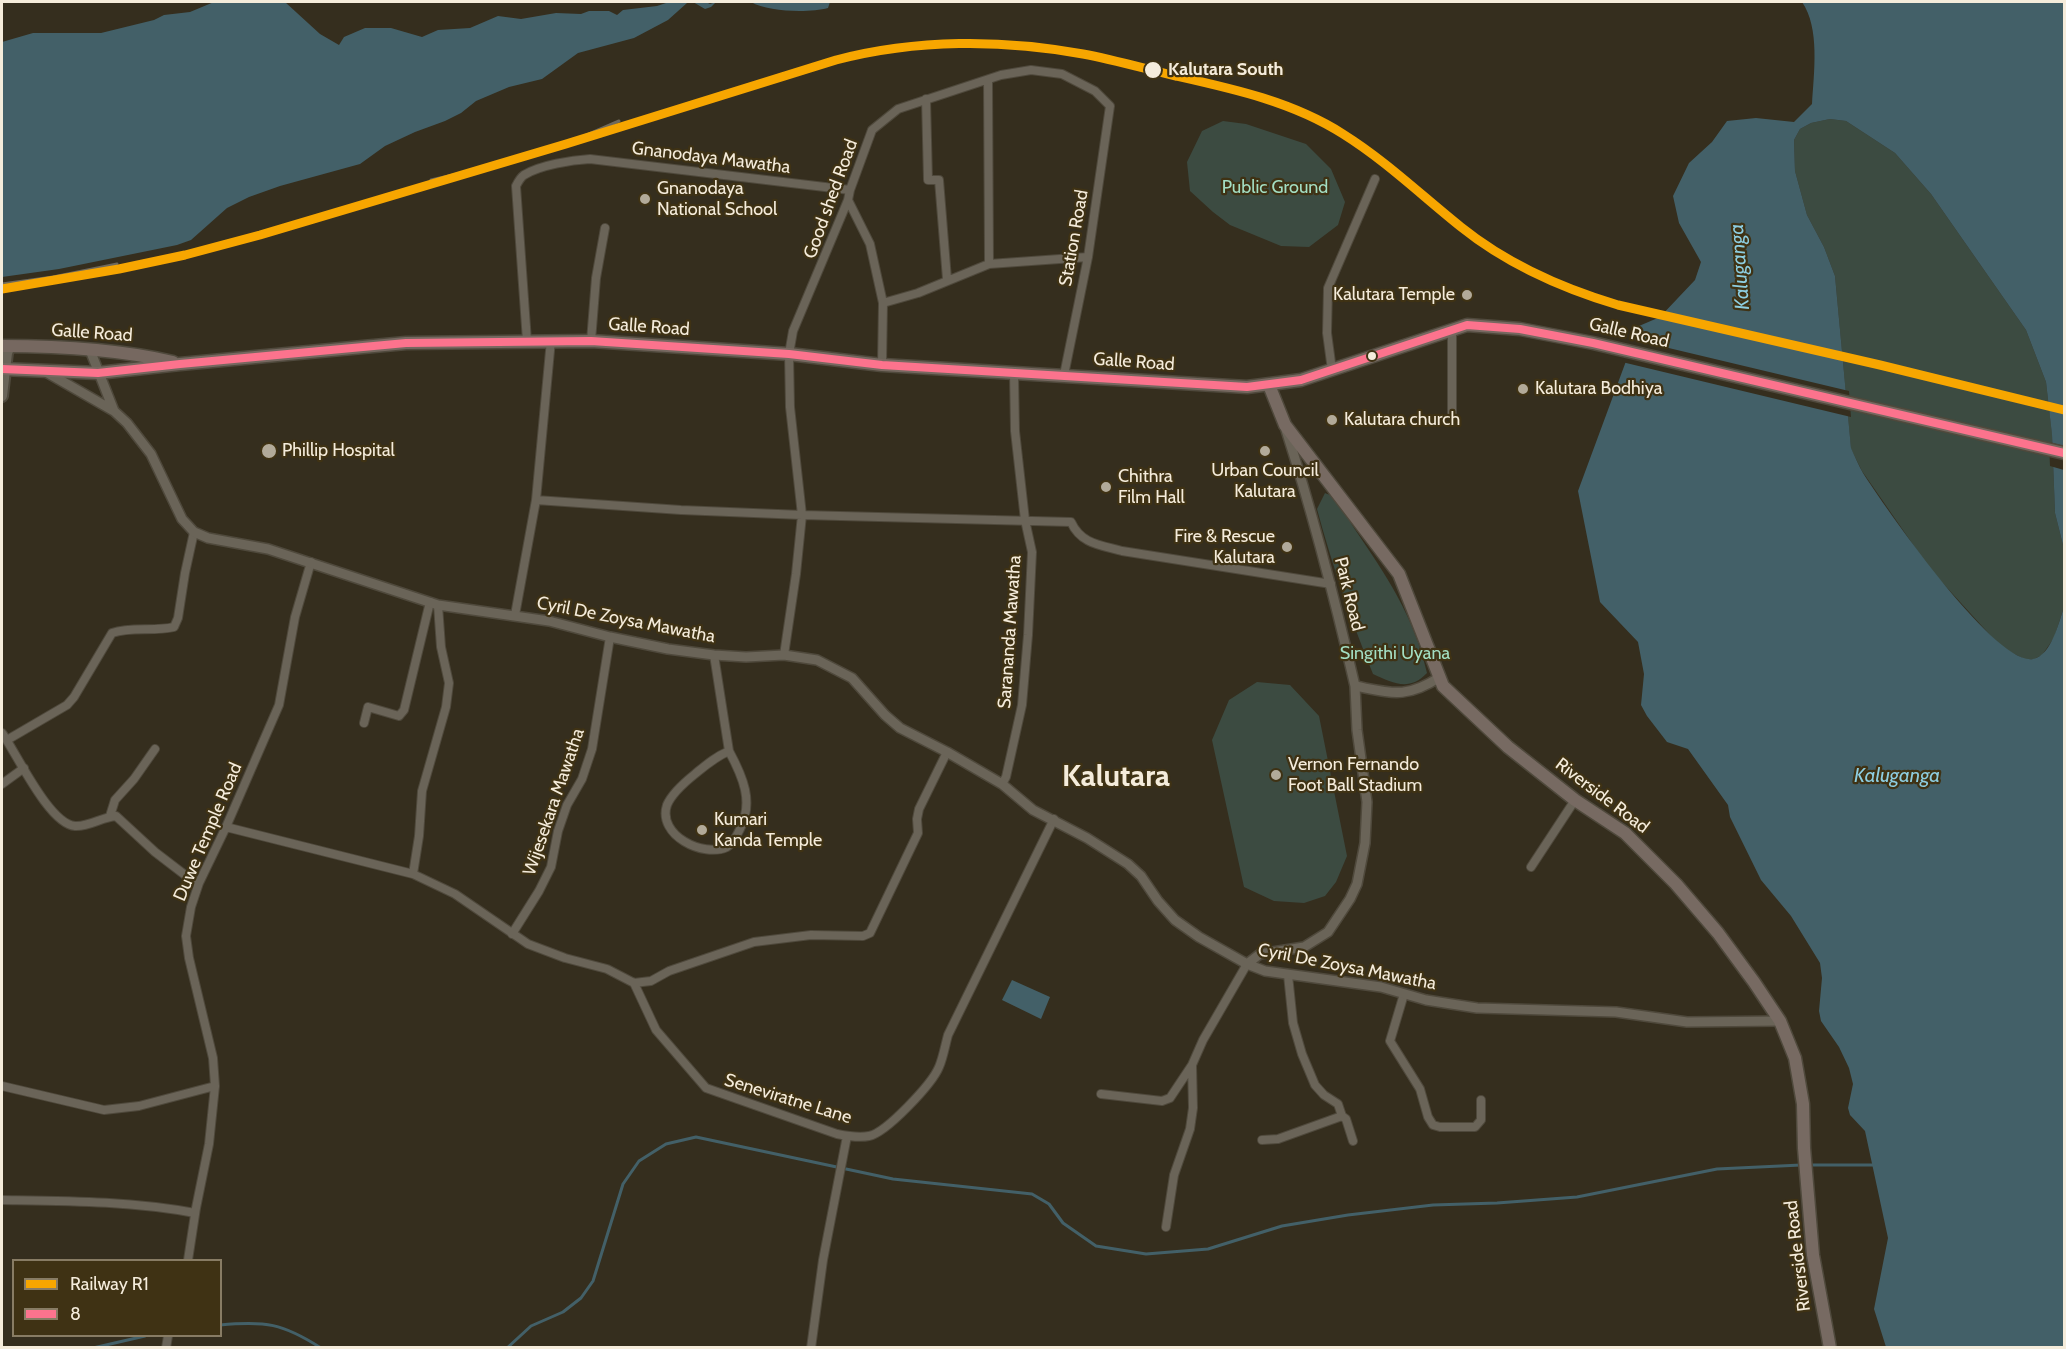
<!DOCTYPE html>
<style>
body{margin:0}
#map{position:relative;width:2066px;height:1349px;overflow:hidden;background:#352e1e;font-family:Cabin,sans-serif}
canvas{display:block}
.frame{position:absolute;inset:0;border:3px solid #f5ecdb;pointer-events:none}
.legend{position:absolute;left:12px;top:1259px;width:210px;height:78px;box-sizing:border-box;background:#3f3214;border:2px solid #887c64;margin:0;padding:8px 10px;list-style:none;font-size:18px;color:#f5ecdb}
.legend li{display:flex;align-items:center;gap:12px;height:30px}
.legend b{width:30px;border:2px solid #887c64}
</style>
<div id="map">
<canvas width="2066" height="1349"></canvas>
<div class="frame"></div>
<ul class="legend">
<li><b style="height:8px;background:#f7a600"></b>Railway R1</li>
<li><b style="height:8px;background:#fc738d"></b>8</li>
</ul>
</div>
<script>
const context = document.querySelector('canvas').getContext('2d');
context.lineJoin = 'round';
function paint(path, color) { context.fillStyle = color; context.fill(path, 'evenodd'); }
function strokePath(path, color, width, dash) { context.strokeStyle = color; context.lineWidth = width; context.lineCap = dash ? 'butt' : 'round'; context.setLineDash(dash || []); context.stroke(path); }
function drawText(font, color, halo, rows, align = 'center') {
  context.font = font + ' Cabin,sans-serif'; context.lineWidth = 4.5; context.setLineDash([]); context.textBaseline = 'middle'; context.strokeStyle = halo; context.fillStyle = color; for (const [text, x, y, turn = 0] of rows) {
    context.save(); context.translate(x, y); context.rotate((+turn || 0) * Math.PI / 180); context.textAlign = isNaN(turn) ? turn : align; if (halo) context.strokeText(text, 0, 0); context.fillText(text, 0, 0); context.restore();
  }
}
paint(new Path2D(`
 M1830,119L1846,121L1895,153L1931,194L2026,330L2046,382L2052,434L2055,513L2064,549V607L2054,638L2042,655L2034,659H2024L2005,649L1991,636L1930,569L1862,471L1851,449L1835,276L1824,247L1807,215L1795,171L1794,140L1800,129L1811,123Z
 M1223,121L1246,124L1306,144L1331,169L1345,202L1338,225L1309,247L1281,246L1230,225L1213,212L1190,191L1187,162L1202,131Z
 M1325,493C1329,495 1335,496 1338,499C1345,505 1348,519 1354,528C1386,575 1414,616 1427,673C1409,692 1393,683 1373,674C1351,620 1332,565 1317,509Z
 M1257,682L1290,685L1319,716L1347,856L1336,882L1325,896L1304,903L1274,901L1244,887L1212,740L1229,700Z`), '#3c4b41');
paint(new Path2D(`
 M214,2H285L320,34L339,45L344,37L365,28H391L422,37L438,30L470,28L498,16L521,19L556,13L581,14L589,11H609L617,15L623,10L657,6L669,2H706L710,4L716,2L711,7L705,9L693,2L687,3L668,20L634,38L578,53L542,79L509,87L476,101L461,113L445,121L415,132L385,146L360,164L280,186L249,197L227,208L191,240L177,245L59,269L2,277V42L33,33H101L154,20L164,15L190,12Z
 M751,2H830L828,8C809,13 768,12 751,2Z
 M1802,2H2064V549L2055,513L2052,435L2046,382L2026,330L1931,194L1895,153L1846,121L1830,119L1811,123L1800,129L1794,140L1795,171L1807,215L1824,247L1835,276L1851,448C1855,457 1859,466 1863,473C1884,506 1995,666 2033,659C2051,656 2059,622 2064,607V1347H1886L1874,1309L1888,1238L1865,1131L1850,1115L1848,1108L1853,1084L1849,1068L1839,1047L1821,1021L1819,1011L1822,978L1820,963L1791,916L1761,880L1730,817L1728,805L1688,749L1667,742L1647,716L1641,705L1644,674L1638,642L1600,602L1578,491L1639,326L1660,317L1695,280L1701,262L1679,223L1673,196L1689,163L1712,142L1727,121L1756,118L1794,122L1812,104C1814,72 1820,28 1802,2Z
 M1012,980L1050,997L1041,1019L1002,1000Z`), '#436068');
paint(new Path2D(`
 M1631,339L1849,391L1851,417L1622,362Z
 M2049,442L2064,446V470L2050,466Z`), '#352e1e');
strokePath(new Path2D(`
 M1808,1165H1873
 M220,1325C266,1321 282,1323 321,1348
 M93,1348L145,1336
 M507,1348L531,1326L563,1312L581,1298L593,1281L623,1184L639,1161L666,1144L696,1137L893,1179L1032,1194L1049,1204L1063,1223L1096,1246L1146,1254L1208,1249L1282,1226L1348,1215L1433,1205L1497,1203L1577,1197L1717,1169L1801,1165`), '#436068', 3);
const minor = new Path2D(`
 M988,80L989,264
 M926,99L928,180H939L947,279
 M848,200L870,244L883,303L882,365
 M883,303L918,293L989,264L1088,257
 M1452,330V414
 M527,341L516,186C518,182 521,177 524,175C540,165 572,160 590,159L850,190
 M591,341L596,278L605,228
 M1332,370L1327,333L1328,288L1375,179
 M536,500L681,510L802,515L1071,522C1081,544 1100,545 1122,551L1331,584
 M515,615L536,500L551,340
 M714,655L729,751C715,757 706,765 695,774C685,782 672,793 667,805C657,835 703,858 727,847C733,844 737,835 740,829C754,802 743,777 729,751
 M784,655L796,574L802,515L790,407L789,354L793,331L848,200L850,190L872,130L898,109L1001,75L1031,70L1062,74L1095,91L1110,106L1088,257L1064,375
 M364,723L368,707L399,716L404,710L430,602
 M2,733C17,754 49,824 75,826C89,827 102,817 116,816L155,852L185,875L199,883
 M7,740L67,705L74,697L112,633C132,626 153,632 174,627L178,618L185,573L194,532
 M2,784L24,768
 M1002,784L1006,777L1022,705L1028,635L1032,552L1025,520L1015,431L1014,373
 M110,816L115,800L134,779L155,749
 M226,827L413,874L455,894L528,944L565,958L607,969L634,983
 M1531,867L1575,800
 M413,874L419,836L422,791L446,707L449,683L441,647L438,605
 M512,934L539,891L551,867L558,831L567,805L582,779L592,749L610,637
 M1288,975L1293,1023L1302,1054L1315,1085L1324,1095L1338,1104L1342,1116
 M634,983L656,1030L706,1088L837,1134C847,1136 859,1138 869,1136C886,1133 932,1084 939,1067C943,1058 945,1046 948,1035L1054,819
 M634,983L651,981L669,971L754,942L811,935L863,936L870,933L918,833L917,819L919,809L947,752
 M1404,994L1390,1041L1420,1089L1428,1117L1433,1125L1440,1127H1475L1481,1120V1100
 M2,1086L104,1110L139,1106L215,1086
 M1101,1094L1162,1101L1170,1098L1192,1065
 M1262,1140L1278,1139L1342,1116L1346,1119L1353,1141
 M2,1200C66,1201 131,1201 195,1213
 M1166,1227L1174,1175L1190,1129L1193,1108L1192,1065L1203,1040L1247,964
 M188,1260L196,1208L209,1144L215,1086L213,1058L189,958L186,936L191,907L199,883L226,827L279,705L295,617L311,562
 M166,1348L168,1336
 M811,1348L823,1260L847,1136`);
const tertiary = new Path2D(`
 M90,350L114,411L127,423L151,454L182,519L194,532L208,538L268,549L438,605L549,621L610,637L668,649L714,655L746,657L784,655L817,660L852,678L885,715L900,728L947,752L1002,784L1033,810L1087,838L1128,864L1141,876L1158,901L1175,920L1199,937L1247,964L1265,971L1381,987L1426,1000L1477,1008L1616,1012L1687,1022L1780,1021
 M46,372L114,411
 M1286,430C1313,514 1335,600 1355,686C1392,693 1406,699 1440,677
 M1247,964L1260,954L1304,947L1328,932L1350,899L1357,884L1365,843L1367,802L1357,730L1355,686`);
const secondary = new Path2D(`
 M2,396L7,353L10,346`);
const primary = new Path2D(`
 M1269,385L1285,425L1399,574L1443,686L1508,747L1575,800L1625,833L1676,884L1718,933L1754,982L1780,1021L1795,1058L1803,1104L1804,1148L1813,1255L1830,1348`);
const trunk = new Path2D(`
 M2,346C58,346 118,349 173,362
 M2,369L98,373L180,364L406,343L591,341L789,354L882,365L1247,387L1301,380L1467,325L1520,329L1593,343L2064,453`);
strokePath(minor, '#4f493c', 10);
strokePath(tertiary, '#4f493c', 12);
strokePath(secondary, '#4f493c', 14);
strokePath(primary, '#4f493c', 15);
strokePath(trunk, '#4f493c', 15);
strokePath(minor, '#6a6458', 8);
strokePath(tertiary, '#6a6458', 9);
strokePath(secondary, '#6a6458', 10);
strokePath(primary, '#776a62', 12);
strokePath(trunk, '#766860', 12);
strokePath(new Path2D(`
 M566,144L619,121
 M431,180L493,166
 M2,284L53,277L117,264`), '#6e695d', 3);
strokePath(new Path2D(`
 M2,369L98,373L180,364L406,343L591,341L789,354L882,365L1247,387L1301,380L1467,325L1520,329L1593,343L2064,453`), '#fc738d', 8);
strokePath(new Path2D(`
 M2,289L119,269L185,255L260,235L566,144L836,60C916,39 1002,39 1083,54C1115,60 1146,69 1176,76C1234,89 1293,102 1343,134C1386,161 1421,195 1461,227C1507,264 1561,288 1618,305L1880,365L2064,410`), '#f7a600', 9);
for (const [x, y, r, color] of [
 [1153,70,9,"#f5ecdb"],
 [645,199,6,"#b2aa99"],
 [1467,295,6,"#b2aa99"],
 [1372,356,5,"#f5ecdb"],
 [1523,389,6,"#b2aa99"],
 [1332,420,6,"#b2aa99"],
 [269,451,8,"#b2aa99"],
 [1265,451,6,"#b2aa99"],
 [1106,487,6,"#b2aa99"],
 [1287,547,6,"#b2aa99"],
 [1276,775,6,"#b2aa99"],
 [702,830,6,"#b2aa99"]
]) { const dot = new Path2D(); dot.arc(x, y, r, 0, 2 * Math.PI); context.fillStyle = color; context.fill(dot); strokePath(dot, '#3f3214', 2); }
drawText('bold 18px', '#f5ecdb', '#3f3214', [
 ["Kalutara South",1168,70]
], 'left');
drawText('18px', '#f5ecdb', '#3f3214', [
 ["Gnanodaya Mawatha",711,158,7],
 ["Good shed Road",831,199,-70],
 ["Station Road",1074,238,-80],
 ["Galle Road",649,327,4],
 ["Galle Road",92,333,4],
 ["Galle Road",1629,333,13],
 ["Galle Road",1134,362,4],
 ["Park Road",1349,594,76],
 ["Cyril De Zoysa Mawatha",626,620,11],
 ["Sarananda Mawatha",1010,632,-86],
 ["Riverside Road",1602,796,37],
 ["Wijesekara Mawatha",554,802,-71],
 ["Duwe Temple Road",208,832,-67],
 ["Cyril De Zoysa Mawatha",1347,967,11],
 ["Seneviratne Lane",788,1099,17],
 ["Riverside Road",1798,1256,-97]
]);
drawText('18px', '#a3dec3', '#3f3214', [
 ["Public Ground",1275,188],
 ["Singithi Uyana",1395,654]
]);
drawText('18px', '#f5ecdb', '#3f3214', [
 ["Gnanodaya",657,189],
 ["National School",657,210],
 ["Kalutara Temple",1455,295,"right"],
 ["Kalutara Bodhiya",1535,389],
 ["Kalutara church",1344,420],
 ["Phillip Hospital",282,451],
 ["Urban Council",1265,471,"center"],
 ["Kalutara",1265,492,"center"],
 ["Chithra",1118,477],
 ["Film Hall",1118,498],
 ["Fire & Rescue",1275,537,"right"],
 ["Kalutara",1275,558,"right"],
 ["Vernon Fernando",1288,765],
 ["Foot Ball Stadium",1288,786],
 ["Kumari",714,820],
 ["Kanda Temple",714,841]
], 'left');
drawText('italic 20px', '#8dcee1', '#3f3214', [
 ["Kaluganga",1740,267,-94],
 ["Kaluganga",1897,776]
]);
drawText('bold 30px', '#f5ecdb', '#3f3214', [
 ["Kalutara",1116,777]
]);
</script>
